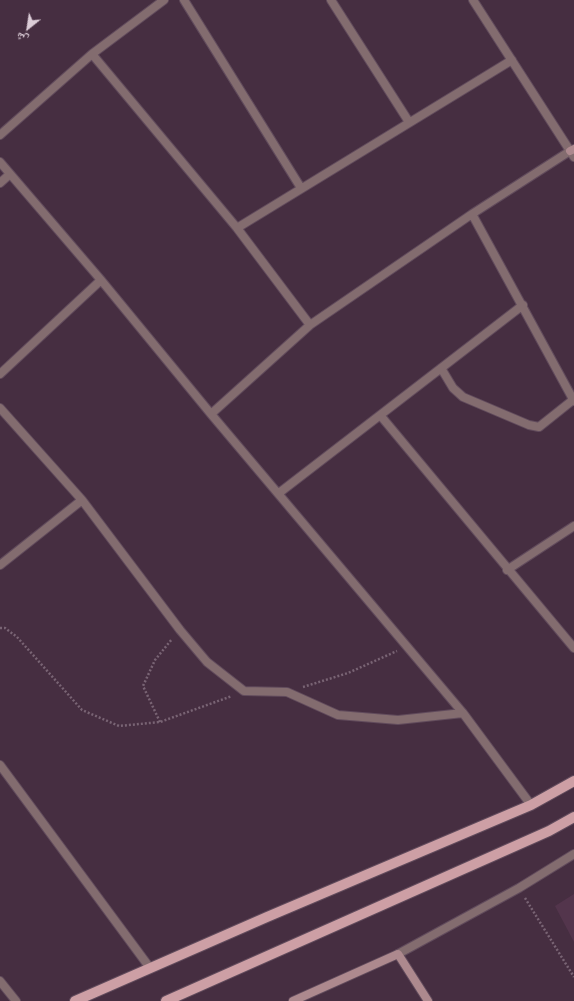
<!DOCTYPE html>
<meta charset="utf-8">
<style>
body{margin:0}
#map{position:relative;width:574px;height:1001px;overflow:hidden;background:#462e41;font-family:Cabin,"Noto Naskh Arabic",sans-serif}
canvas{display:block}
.north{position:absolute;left:8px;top:8px;width:40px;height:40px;-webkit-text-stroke:3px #462e41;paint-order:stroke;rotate:210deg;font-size:11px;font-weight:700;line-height:16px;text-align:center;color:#dccdd8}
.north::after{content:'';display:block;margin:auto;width:14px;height:18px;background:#dccdd8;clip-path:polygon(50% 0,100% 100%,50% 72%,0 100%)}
</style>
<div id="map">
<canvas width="574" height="1001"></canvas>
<div class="north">ش</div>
</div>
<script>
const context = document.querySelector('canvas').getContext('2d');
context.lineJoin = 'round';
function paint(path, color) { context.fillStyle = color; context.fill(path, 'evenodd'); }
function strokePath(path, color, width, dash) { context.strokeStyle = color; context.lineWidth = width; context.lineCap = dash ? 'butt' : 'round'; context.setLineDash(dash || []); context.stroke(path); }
paint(new Path2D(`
 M574,894V942L555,906Z`), '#53354c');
const street = new Path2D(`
 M184,0L301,188
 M331,0L409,122
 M473,0L574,157
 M92,54L237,228L310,325
 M0,135L92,54L164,0
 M0,162L101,280L211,414L463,713L531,805
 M0,183L10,174
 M472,214L574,401
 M237,228L512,60
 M441,368L453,388L463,397L529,425L539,427L573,400
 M0,374L101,280
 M0,408L82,500L180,630L207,662L244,691L287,692L338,715L398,720L463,713
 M211,414L310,325L472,214L570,151
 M380,415L574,648
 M279,493L523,305
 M0,565L82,500
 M507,570L574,526
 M0,765L150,968
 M398,954L519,888L574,854
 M0,981L16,1001`);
const secondary = new Path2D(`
 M570,151L574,149
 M293,1001L398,954L428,1001`);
const primary = new Path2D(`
 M75,1001L267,917L531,805L574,781
 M166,1001L549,831L574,817`);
strokePath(street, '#614b5c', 10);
strokePath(secondary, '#614b5c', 10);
strokePath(primary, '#614b5c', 12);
strokePath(new Path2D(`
 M0,628H5L17,637L82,710L119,726L160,722L232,696
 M303,687L348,673L397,651
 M160,722L143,686L155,660L172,639
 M525,898L574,977`), '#796474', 2.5, [2, 2]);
strokePath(street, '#836c6f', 8);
strokePath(secondary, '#ad898e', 8);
strokePath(primary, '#cd9fa5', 10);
</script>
